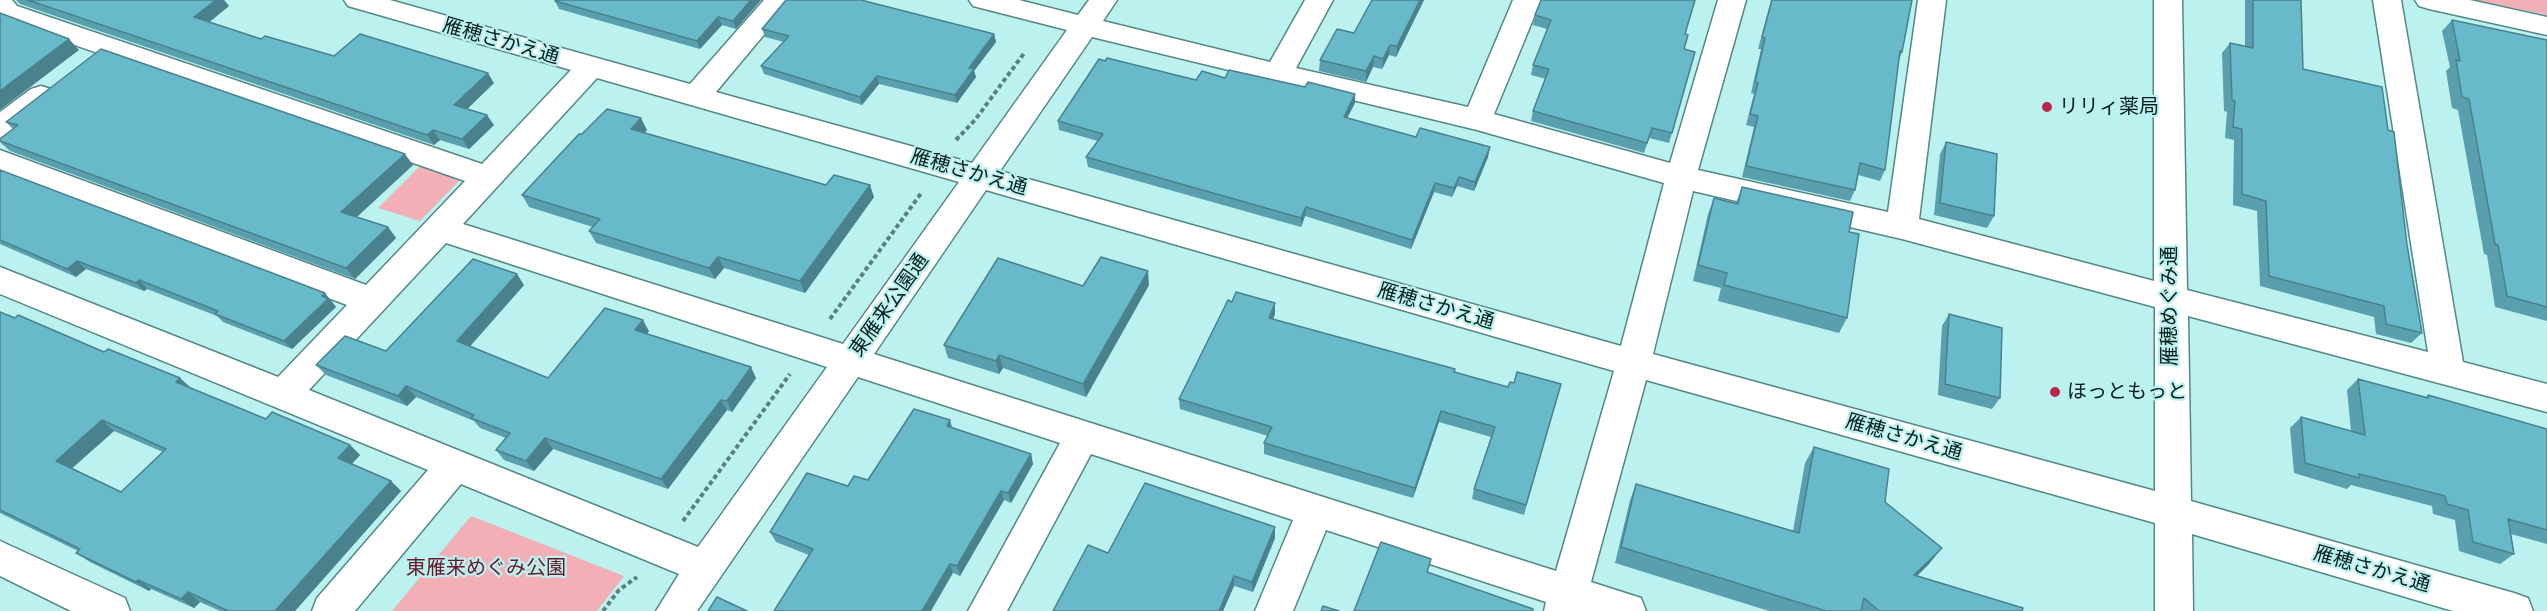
<!DOCTYPE html>
<meta charset="utf-8">
<style>
body{margin:0}
canvas{display:block;background:#bbf2f0}
</style>
<canvas width="2547" height="611"></canvas>
<script>
const context = document.querySelector('canvas').getContext('2d');
context.lineJoin = 'round';
function paint(path, color) { context.fillStyle = color; context.fill(path, 'evenodd'); }
function strokePath(path, color, width, dash) { context.strokeStyle = color; context.lineWidth = width; context.lineCap = dash ? 'butt' : 'round'; context.setLineDash(dash || []); context.stroke(path); }
function drawText(font, color, halo, rows, align = 'center') {
  context.font = font + ' "Golos Text","Noto Sans JP",sans-serif'; context.lineWidth = 4.5; context.setLineDash([]); context.textBaseline = 'middle'; context.strokeStyle = halo; context.fillStyle = color; for (const [text, x, y, turn = 0] of rows) {
    context.save(); context.translate(x, y); context.rotate((+turn || 0) * Math.PI / 180); context.textAlign = isNaN(turn) ? turn : align; if (halo) context.strokeText(text, 0, 0); context.fillText(text, 0, 0); context.restore();
  }
}
paint(new Path2D(`
 M2476,0H2547V15Z
 M420,166L461,179L420,221L378,208Z
 M471,516L624,576L597,611H392Z`), '#f2afb5');
const minor = new Path2D(`
 M0,0H12L17,6L482,164L571,70L348,6L344,0H390L690,84L764,0H793L716,92L972,163L1067,30L973,6L969,0H1019L1078,15L1089,0H1117L1103,21L1270,62L1305,0H1333L1296,68L1468,107L1513,0H1541L1494,114L1670,163L1718,0H1746L1698,170L1888,212L1918,0H1946L1919,219L2154,281V0H2182L2187,290L2428,352L2373,0H2401L2463,362L2547,384V412L2188,316L2191,501L2514,593L2528,598L2533,611H2453L2192,534L2193,611H2155V523L1646,380L1591,582L1641,598L1646,611H1544L1546,602L1326,530L1293,611H1255L1293,520L1091,454L1007,611H968L1060,443L858,377L697,611H656L679,574L461,484L355,611H312L317,598L428,470L0,294V267L278,377L347,305L0,173V150L366,285L465,181L0,19ZM1092,37L1477,130L1664,183L1621,346L1000,171ZM597,78L959,182L843,344L463,224ZM986,190L1614,371L1556,571L874,354ZM1693,191L1902,239L2155,307V491L1653,354ZM446,243L827,367L698,547L309,390Z
 M2415,0H2470L2547,17V35L2429,9L2419,6Z
 M41,86L51,89L56,96L51,103L11,135L0,139V112L31,89Z
 M0,541L125,598L130,611H71L0,576Z`);
strokePath(minor, '#538886', 3);
strokePath(new Path2D(`
 M956,140L975,120L1025,52
 M830,319L922,192
 M683,521L790,374
 M603,611L619,590L637,577`), '#5b807e', 4, [4.5, 3]);
paint(minor, '#fff');
paint(new Path2D(`
 M16,0H224L229,6L209,22L261,39L334,56L494,83L467,109L494,125L469,149L440,140L434,145L20,4Z
 M556,0H761L736,29L722,25L700,49L559,9L555,1Z
 M1372,0H1424L1396,57L1389,55L1382,69L1373,67L1366,82L1319,71L1320,60L1354,33Z
 M1771,0H1912L1902,52L1899,60L1885,170L1880,181L1858,175L1855,190L1850,201L1742,177L1754,127L1746,125L1754,94L1751,93L1761,49H1758Z
 M2245,0H2301L2303,69L2388,130L2422,333L2411,343L2376,334L2374,317L2260,286L2257,211L2233,205L2234,140L2225,138L2227,112L2224,111L2222,53L2230,43L2245,46Z
 M1535,15L1685,34L1684,49L1672,133L1669,143L1649,138L1644,153L1531,121L1533,111L1546,79L1531,75L1533,65L1547,29L1533,25Z
 M2452,20L2547,40V321L2495,307L2487,255L2484,254L2458,110L2452,108L2446,71L2450,67L2442,31Z
 M762,29L994,34L996,42L974,71L976,77L957,103L879,84L862,105L764,74L761,66L784,42L765,37Z
 M1225,78L1355,103L1347,118L1416,137L1490,147L1488,157L1474,191L1457,186L1452,197L1434,192L1411,249L1305,216L1301,227L1088,167L1086,157L1098,141L1059,130L1058,121L1196,80Z
 M6,122L413,165L357,217L388,227L396,238L355,279L10,151L0,142V139L13,129Z
 M647,130L644,133L826,185L874,197L805,293L724,268L715,279L596,243L589,231L593,227L529,207L522,195L582,134Z
 M1946,142L1994,216L1987,228L1934,215L1940,154Z
 M0,170L332,302L336,307L292,349L223,322L217,316L147,289L144,291L86,269L76,277L0,244Z
 M1742,187L1849,232L1847,318L1839,333L1718,301L1721,288L1693,281L1708,214L1714,198L1736,203Z
 M524,285L470,346L548,378L649,331L647,334L756,378L732,412L727,410L668,489L553,449L534,471L504,460L496,450L506,438L480,428L474,421L416,397L407,406L326,375L316,365L386,351Z
 M1149,285L1086,397L1003,368L999,374L948,358L944,345L1083,286Z
 M1232,302L1275,303V314L1273,319L1508,387L1514,383L1561,384L1524,515L1472,499L1474,489L1491,437L1439,422L1413,498L1264,454V443L1268,436L1180,409L1179,399Z
 M0,312L266,419L350,445L360,455L352,464L391,481L401,491L295,611H220L200,602L194,608L151,589L149,591L90,562L76,553L78,551L0,513ZM114,431L163,452L121,492L72,468Z
 M1949,314L2000,398L1992,409L1938,395L1942,326Z
 M2358,379L2426,397L2428,395L2547,429V544L2511,534L2514,554L2500,564L2459,551L2455,520L2433,514L2432,506L2351,485L2347,489L2294,473L2290,428L2301,417L2351,431L2347,390Z
 M952,428L1031,454L1033,464L1011,503L1004,500L960,576L953,573L809,555L776,542L770,532L848,486L868,480Z
 M1814,447L1885,502L1929,564L1917,576L2022,611H1769L1615,563L1630,500L1636,484L1793,531L1805,463Z
 M1275,538L1253,592L1234,586L1223,611H1053L1108,553Z`), '#599fae');
paint(new Path2D(`
 M216,0H224L229,6L202,28L194,17Z
 M751,0H761L736,29L733,21Z
 M1420,0H1424L1396,57L1397,46Z
 M718,17L722,25L700,49L697,41Z
 M994,34L996,42L974,71L976,77L957,103L955,95L969,68Z
 M69,39L79,50L0,110V91Z
 M1390,45L1389,55L1382,69L1383,59Z
 M1374,56L1373,67L1366,82V71Z
 M488,73L494,83L461,115L454,105Z
 M877,76L879,84L862,105L860,97Z
 M1355,94V103L1343,126L1344,117Z
 M487,115L494,125L469,149L462,139Z
 M641,118L647,130L637,141L631,129Z
 M433,130L440,140L434,145L427,135Z
 M1490,147L1488,157L1474,191L1475,182Z
 M405,154L413,165L350,223L341,212Z
 M1459,177L1457,186L1452,197L1454,188Z
 M1435,183L1434,192L1411,249L1412,240Z
 M870,185L874,197L805,293L800,281Z
 M1306,207L1305,216L1301,227V218Z
 M388,227L396,238L355,279L346,268Z
 M718,257L724,268L715,279L709,268Z
 M77,261L86,269L76,277L67,269Z
 M1148,271L1149,285L1086,397L1083,384Z
 M517,274L524,285L465,352L457,341Z
 M139,280L147,289L144,291L136,283Z
 M325,293L336,307L292,349L284,341Z
 M1275,303V314L1269,329V318Z
 M643,320L649,331L641,341L635,330Z
 M999,355L1003,368L999,374L996,361Z
 M751,367L756,378L732,412L727,401Z
 M180,378L191,388L176,382Z
 M406,386L416,397L407,406L398,396Z
 M721,400L727,410L668,489L661,479Z
 M1441,411L1439,422L1413,498L1415,488Z
 M102,420L114,431L69,471L56,461Z
 M950,420L953,431L947,426Z
 M545,438L553,449L534,471L526,461Z
 M350,445L360,455L348,468L338,458Z
 M1031,454L1033,464L1011,503L1008,493Z
 M391,481L401,491L295,611H275Z
 M1001,491L1004,500L960,576L957,566Z
 M1275,527V538L1253,592L1252,582Z
 M1942,548L1929,564L1902,590L1914,575Z
 M950,564L953,573L931,611H922Z
 M1234,576V586L1223,611H1219Z
 M138,580L151,589L149,591L136,582Z
 M188,592L200,602L194,608L181,599Z`), '#49828d');
const building = new Path2D(`
 M28,0H216L194,17L261,39L265,36L334,56L360,34L488,73L454,105L487,115L462,139L433,130L427,135Z
 M556,0H751L733,21L718,17L697,41L555,1Z
 M786,0H861L994,34L969,68L974,69L955,95L877,76L860,97L761,66L789,36L762,29Z
 M1372,0H1420L1397,46L1390,45L1383,59L1374,56L1366,71L1320,60L1337,29L1354,33Z
 M1541,0H1695L1685,34L1688,35L1684,49L1695,52L1672,133L1652,128L1647,143L1533,111L1549,69L1533,65L1551,20L1535,15Z
 M1772,0H1912L1902,52L1900,51L1885,170L1860,163L1855,190L1746,166L1758,116L1750,114L1758,83L1755,82L1765,38L1762,37Z
 M2253,0H2301L2303,69L2382,87L2388,130L2394,132L2407,245L2422,333L2386,324L2384,306L2269,276L2266,201L2242,194V129L2233,127L2235,101L2232,100L2230,43L2253,48Z
 M0,13L69,39L0,91Z
 M2452,20L2547,40V307L2507,296L2498,245L2495,244L2469,99L2462,97L2456,60L2460,61Z
 M101,49L405,154L341,212L388,227L346,268L0,141V139L18,125L6,122Z
 M1107,58L1196,80L1202,71L1225,78L1229,70L1305,87L1308,82L1355,94L1344,117L1416,137L1420,128L1490,147L1475,182L1459,177L1454,188L1435,183L1412,240L1306,207L1301,218L1086,157L1103,134L1058,121L1099,59L1105,61Z
 M607,109L641,118L631,129L826,185L834,175L870,185L800,281L718,257L709,268L589,231L600,219L522,195L579,134H582Z
 M1946,142L1997,154L1994,216L1940,203Z
 M0,170L325,293L322,296L328,299L284,341L215,314L218,311L139,280L136,283L77,261L67,269L0,240Z
 M1742,187L1853,212L1849,232L1859,234L1847,318L1724,285L1727,273L1698,265L1714,198L1738,204Z
 M1101,257L1148,271L1083,384L999,355L996,361L944,345L998,258L1083,286Z
 M473,259L517,274L457,341L548,378L605,308L643,320L635,330L751,367L727,401L721,400L661,479L545,438L526,461L496,450L510,433L471,418L474,415L406,386L398,396L316,365L345,336L386,351Z
 M1236,292L1275,303L1269,318L1455,369L1454,372L1508,387L1510,382L1514,383L1517,372L1561,384L1526,505L1474,489L1495,427L1441,411L1415,488L1264,443L1272,427L1179,399L1228,300L1232,302Z
 M0,312L15,318L18,315L104,352L108,349L180,378L176,382L266,419L272,412L350,445L338,458L391,481L275,611H228L188,592L181,599L138,580L136,582L76,553L80,549L0,510ZM102,420L166,449L121,492L56,461Z
 M1949,314L2002,328L2000,398L1945,384Z
 M2358,379L2428,398V395L2547,429V530L2508,519L2514,554L2473,542L2468,510L2447,504L2445,496L2359,474V478L2305,463L2301,417L2365,435Z
 M914,409L950,420L947,426L1031,454L1008,493L1001,491L957,566L950,564L922,611H774L813,549L770,532L807,473L848,486L854,476L868,480Z
 M1814,447L1889,469L1885,502L1942,548L1914,575L2023,608L2022,611H1879L1864,598L1861,611H1826L1621,547L1636,484L1799,533Z
 M1145,483L1275,527L1252,582L1234,576L1219,611H1053L1088,545L1108,553Z
 M1381,542L1431,559L1427,572L1533,609V611H1354Z
 M717,597L747,611H708Z
 M1323,606L1339,611H1321Z`);
paint(building, '#68b9ca');
strokePath(building, '#49828d', 1.5);
for (const [x, y, r, color] of [
 [2047,107,6,"#b8274a"],
 [2055,392,6,"#b8274a"]
]) { const dot = new Path2D(); dot.arc(x, y, r, 0, 2 * Math.PI); context.fillStyle = color; context.fill(dot); strokePath(dot, '#bbf2f0', 2); }
drawText('20px', '#081e1d', '#bbf2f0', [
 ["雁穂さかえ通",501,41,16],
 ["雁穂さかえ通",969,172,16],
 ["東雁来公園通",889,305,-55],
 ["雁穂さかえ通",1436,306,16],
 ["雁穂めぐみ通",2170,306,-90],
 ["雁穂さかえ通",1904,437,16],
 ["雁穂さかえ通",2372,569,16]
]);
drawText('20px', '#081e1d', '#bbf2f0', [
 ["リリィ薬局",2059,107],
 ["ほっともっと",2067,392]
], 'left');
drawText('20px', '#69182a', '#bbf2f0', [
 ["東雁来めぐみ公園",486,568]
]);
</script>
